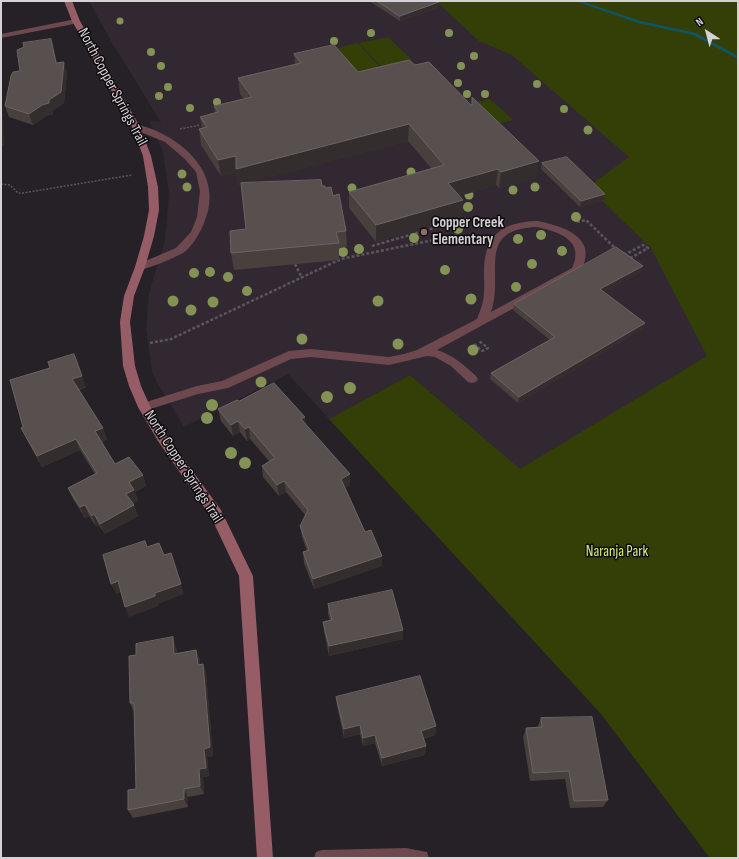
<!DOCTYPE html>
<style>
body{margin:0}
#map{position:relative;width:739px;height:859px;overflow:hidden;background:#262126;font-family:"Sofia Sans Condensed",sans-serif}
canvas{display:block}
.frame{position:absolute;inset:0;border:2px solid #d5d2d5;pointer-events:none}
.north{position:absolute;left:687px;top:12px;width:40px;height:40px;-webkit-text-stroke:3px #0e0c0e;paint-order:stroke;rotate:324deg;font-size:11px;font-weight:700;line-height:16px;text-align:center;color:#d5d2d5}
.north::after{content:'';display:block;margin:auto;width:14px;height:18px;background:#d5d2d5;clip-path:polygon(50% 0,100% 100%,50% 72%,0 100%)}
</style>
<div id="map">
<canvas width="739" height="859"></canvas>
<div class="frame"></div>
<div class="north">N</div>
</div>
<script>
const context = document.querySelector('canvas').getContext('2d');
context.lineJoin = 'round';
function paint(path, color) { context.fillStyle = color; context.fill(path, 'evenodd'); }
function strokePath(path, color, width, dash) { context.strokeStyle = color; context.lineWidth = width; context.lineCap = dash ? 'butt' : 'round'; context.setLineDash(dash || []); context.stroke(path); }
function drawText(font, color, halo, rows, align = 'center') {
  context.font = font + ' "Sofia Sans Condensed",sans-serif'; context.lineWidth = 3; context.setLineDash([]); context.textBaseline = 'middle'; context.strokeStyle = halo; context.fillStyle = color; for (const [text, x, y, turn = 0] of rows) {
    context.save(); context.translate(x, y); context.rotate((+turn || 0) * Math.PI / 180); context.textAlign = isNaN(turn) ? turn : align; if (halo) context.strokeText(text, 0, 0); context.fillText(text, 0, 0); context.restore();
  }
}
paint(new Path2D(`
 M89,1H490L738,136L707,356L520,470L410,375L329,419L288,374L184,427L158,384L152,371L146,328L149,293L165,240L169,194L163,152L149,121L161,122L112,43Z`), '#312832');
paint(new Path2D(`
 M436,1H738V858H710L601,714L329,419L410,375L520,469L707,356L651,248L588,187L629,157L512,55L479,41Z
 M388,37L412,60L382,67L359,43Z
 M358,43L381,68L350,75L328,50Z
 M490,99L513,120L486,127L465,105Z`), '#343f08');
paint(new Path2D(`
 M575,1H581L641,21L696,33L738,56V59L693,35L638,23Z`), '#0f5562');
strokePath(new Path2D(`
 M180,129L200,125
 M1,184L10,185L18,193H23L132,175`), '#5b565b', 1.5, [2, 1.5]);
strokePath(new Path2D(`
 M577,222L586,220L616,249
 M372,246L468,218
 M624,255L643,245L648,248L629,259
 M295,264L302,278
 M150,343L171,339L341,259L458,235
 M474,344L482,351L488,348L479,341`), '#5b565b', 2.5, [3, 2]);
paint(new Path2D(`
 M136,124C180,135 226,173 204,223C200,233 192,247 183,253C172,259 152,267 140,270L136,269L135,267L136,265L176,248L191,232L197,217L200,191L196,172L185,159L165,142L133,129L132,127L133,125Z
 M537,221C564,226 600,238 580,272L437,350C453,355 464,365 476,376L478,379L476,382L472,383L468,382L451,366L435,357L427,356L389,365L311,357L291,359L228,388L198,394L144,411L140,410L138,407L140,404L197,386L222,381L289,351L311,349L389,357L404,354L417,350L477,319C479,313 482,307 483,301C485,291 484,281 484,270C485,235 502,222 537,221ZM537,227C560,232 585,241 572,268L491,312C505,275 474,229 537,227Z`), '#6d494f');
paint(new Path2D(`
 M76,19L80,21L79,23L1,38V34Z
 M406,848L427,852L429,858H314L316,852L322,850Z`), '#6d494f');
paint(new Path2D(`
 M64,1H72L80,21L140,127L151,156L158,187L159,210L154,236L145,267L134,296L130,322L135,366L141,386L150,406L166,435L221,510L253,576L273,858H257L239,576L211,517L158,441L138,407L129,386L123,366L120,322L124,296L135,267L144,236L149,210L148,187L143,156L132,127L72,21Z`), '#965d67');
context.fillStyle = '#859255';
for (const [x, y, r] of [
 [120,21,3.5],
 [371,33,4],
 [449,33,4],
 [334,41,4],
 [151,52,4],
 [474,56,4],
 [161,66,4],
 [461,66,4],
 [458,83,4],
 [537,84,4],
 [168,87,4],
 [467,94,4],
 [485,94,4],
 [159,96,4],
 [217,102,4],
 [190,108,4],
 [564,109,4],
 [588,130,4.5],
 [411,172,4.5],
 [182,174,4.5],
 [187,187,4.5],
 [535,187,4.5],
 [352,188,4.5],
 [513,190,4.5],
 [469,195,4.5],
 [468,207,5],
 [576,217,5],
 [481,223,5],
 [458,229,5],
 [541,235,5],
 [414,238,5],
 [518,239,5],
 [359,249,5],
 [562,251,5],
 [343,252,5],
 [532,264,5],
 [445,270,5],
 [210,272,5],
 [194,273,5],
 [228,277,5],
 [516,287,5],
 [247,291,5],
 [471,299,5.5],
 [173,301,5.5],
 [378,301,5.5],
 [213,302,5.5],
 [191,310,5.5],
 [302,339,5.5],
 [398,344,5.5],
 [473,350,5.5],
 [261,382,5.5],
 [350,388,6],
 [327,397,6],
 [212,405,6],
 [207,418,6],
 [231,453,6],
 [245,463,6]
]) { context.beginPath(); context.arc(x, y, r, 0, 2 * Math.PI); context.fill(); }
paint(new Path2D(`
 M369,1H436L438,8L400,21Z
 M54,50L57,63L67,73L64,103L52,111L53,114L46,116L33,125L9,117L5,106L20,71Z
 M294,54L358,72L536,178L499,188L496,185L459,196L463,200L462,217L376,242L349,208V192L432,169L408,141L245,183L322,186L325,188L333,196L346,231L347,247L339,248V260L234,270L231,253L246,229L241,184L238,185L236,172L221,176L201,145L199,129L202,128L200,117L215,113L214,106L244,99L240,94L238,78L295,64Z
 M542,163L605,194L604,200L580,207L541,169Z
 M643,266L641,272L604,292L645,323L643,329L518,403L490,379L491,373L550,340L513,310L514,304Z
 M10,380L86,387L79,390L107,439L102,442L115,464L143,475L146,486L135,492L138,501L133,503L138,516L105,534L99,525L96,526L89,516L85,518L73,499L68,488L95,474L80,450L42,467L27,440L21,428L23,427Z
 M239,401L305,417V424L350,485L345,488L365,532L382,556V566L314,589L304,563L303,552L307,551L302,537L300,526L306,516L286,492L279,496L263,477L262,466L269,461L250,439L247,441L240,432L233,436L221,421L218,409Z
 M328,604L403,639L329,656L324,631L323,622L330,620L328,614Z
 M176,646L177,654L196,650L200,660V664H203L206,673L213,756L207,757L209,776L203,777L204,794L188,797V807L133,818L128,810L136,789L134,712L130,703Z
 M336,697L436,726L435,735L423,739L426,746L425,755L382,766L375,743L363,746L360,734L344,738L337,706Z
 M541,718L608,800L603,807L570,808L565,779L530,781L523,737L526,728H537Z`), '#48403d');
paint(new Path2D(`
 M439,2L438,8L400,21V16Z
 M51,39L54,50L59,74L56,63Z
 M64,62L67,73L64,103L52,111L53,114L46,116L33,125L29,114Z
 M1,109L3,114L4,146H1Z
 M409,124L408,141L238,185L236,172L221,176L218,160L236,156Z
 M539,161L536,178L499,188L501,172Z
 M498,169L496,185L447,200L448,183Z
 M605,194L604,200L580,207L581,201Z
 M463,200L462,217L376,242V225Z
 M643,266L641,272L599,295L600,289Z
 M645,323L643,329L518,403L519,397Z
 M82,376L86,387L76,390L72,379Z
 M305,417L306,428L301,419Z
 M238,421L240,432L233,436L231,425Z
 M249,427L250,439L247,441L245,429Z
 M103,428L107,439L99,443L95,431Z
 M76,439L80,450L42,467L37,456Z
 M350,474V485L342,490L341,479Z
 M143,475L146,486L135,492L138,501L130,505L126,494L129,482Z
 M284,481L286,492L279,496L277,485Z
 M85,505L89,516L85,518L80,507Z
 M134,505L138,516L105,534L100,524Z
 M94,514L99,525L96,526L92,516Z
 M382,556V566L314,589L313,579Z
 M118,581L122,592L116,594L111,584Z
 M181,584L184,594L158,604L159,606L129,617L125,607L155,593Z
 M403,630V639L329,656V646Z
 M173,637L176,646L177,664L174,654Z
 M196,650L200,660L201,674L198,665Z
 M203,664L206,673L213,756L207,757L209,776L203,777L204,794L200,786L199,769L204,749Z
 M360,725V734L344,738V729Z
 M436,726L435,735L420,739L421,731Z
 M375,735V743L363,746V738Z
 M426,746L425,755L382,766V758Z
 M184,789L188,797V807L184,799Z`), '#342d2d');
const building = new Path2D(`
 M377,1H436L439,2L400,16Z
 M51,39L56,63L64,62L61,92L49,100V103L42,105L29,114L5,106L11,76L13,72L20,71L17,50L24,47L23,43Z
 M334,45L358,72L409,60L415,65L429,62L472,106V97L539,161L501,172L498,169L448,183L463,200L376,225L349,192L444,165L409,124L236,169V156L218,160L199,129L207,127L200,117L218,112L214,106L252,97L238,78L301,63L294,54Z
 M567,157L605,194L581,201L542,163Z
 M321,180L322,186H325V188L331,187L333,196L339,194L346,231L336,232L339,243L231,253L230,231L246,229L241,183Z
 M616,247L643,266L600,289L645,323L519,397L491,373L555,337L514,304Z
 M74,354L82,376L72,379L103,428L95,431L115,464L129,457L143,475L129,482L134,490L126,494L134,505L100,524L94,514L92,516L85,505L80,507L68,488L97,473L76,439L37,456L21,428L23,427L10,380L50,368L48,362Z
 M274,383L305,417L301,419L350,474L341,479L365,532L371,530L382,556L313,579L303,552L309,550L300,526L308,510L284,481L277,485L262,466L275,458L249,427L245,429L238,421L231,425L218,409L237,400L239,401Z
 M145,541L147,547L159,543L164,555L171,553L181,584L155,593V596L125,607L118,581L111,584L103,555Z
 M392,590L403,630L329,646L323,622L332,620L328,604Z
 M173,637L174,654L196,650L198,665L203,664L210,747L204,749L206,768L199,769L200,786L184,789V799L128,810V790L136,789L134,703H130L129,656L136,655V644Z
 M420,676L436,726L421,731L426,746L382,758L375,735L363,738L360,725L344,729L336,697Z
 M592,717L608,800L574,801L569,771L533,773L526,728L542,727L541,718Z`);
paint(building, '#57504e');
strokePath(building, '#6b6463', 1);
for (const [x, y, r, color] of [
 [424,232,4,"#8d6e63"]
]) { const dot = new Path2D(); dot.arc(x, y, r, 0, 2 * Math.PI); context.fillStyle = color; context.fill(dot); strokePath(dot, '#0e0c0e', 1.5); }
drawText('15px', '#d5d2d5', '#0e0c0e', [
 ["North Copper Springs Trail",112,87,62],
 ["North Copper Springs Trail",183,467,57]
]);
drawText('bold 15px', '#d5d2d5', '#0e0c0e', [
 ["Copper Creek",432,223],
 ["Elementary",432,240]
], 'left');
drawText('15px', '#d2ee7c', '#0e0c0e', [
 ["Naranja Park",617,552]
]);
</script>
